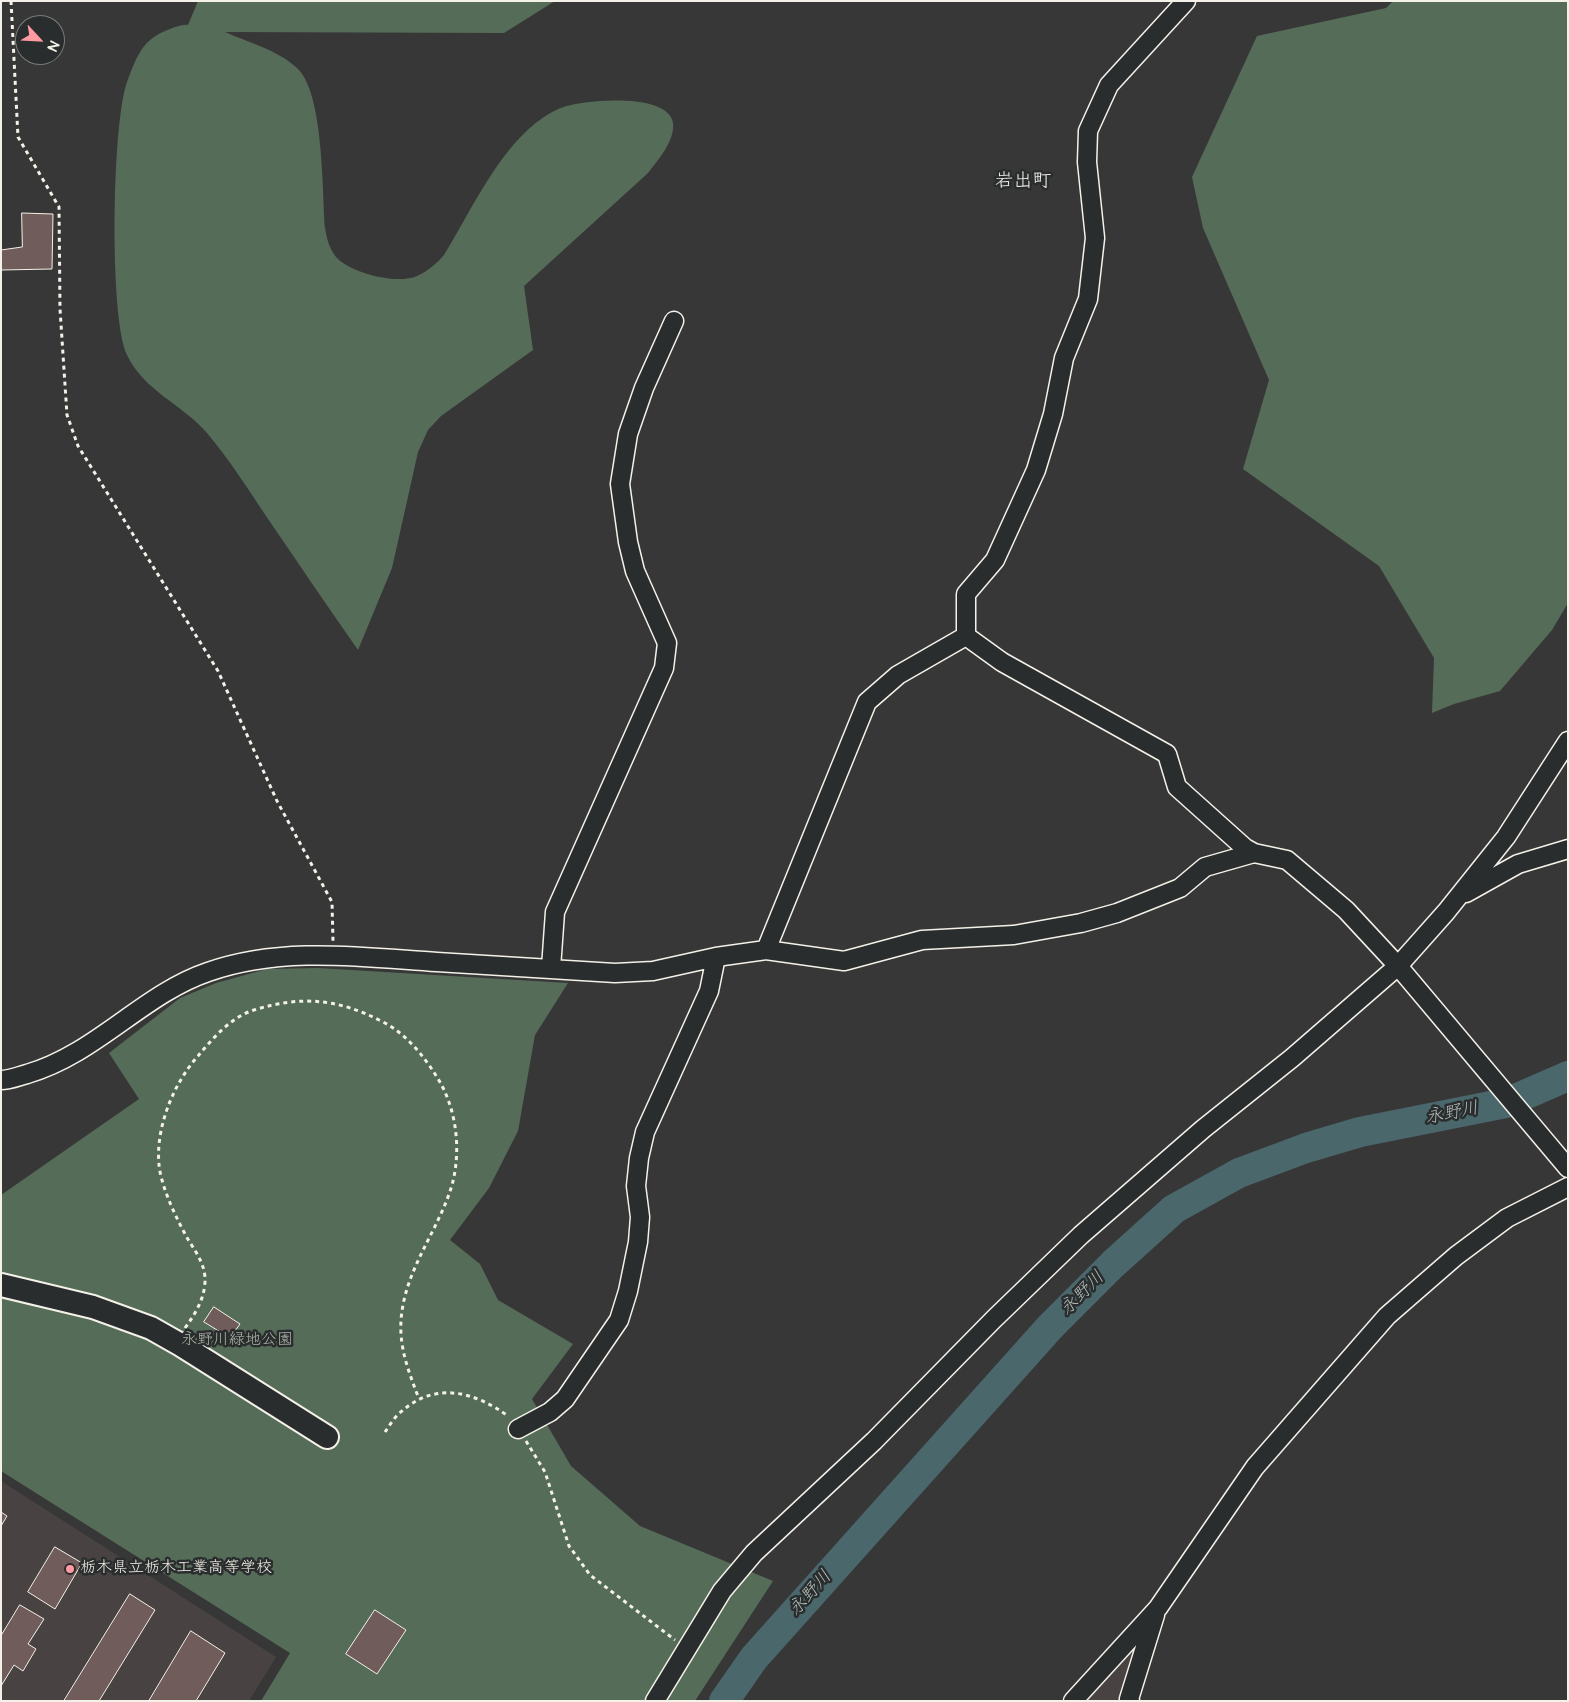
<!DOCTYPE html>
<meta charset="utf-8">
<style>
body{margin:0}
#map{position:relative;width:1569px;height:1702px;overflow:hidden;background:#383737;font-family:"Architects Daughter",sans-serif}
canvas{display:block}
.frame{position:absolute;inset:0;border:2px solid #f4f1e8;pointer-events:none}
.north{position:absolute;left:15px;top:15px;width:50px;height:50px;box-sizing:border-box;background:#2a2d2e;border:1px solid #7b7b78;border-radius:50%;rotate:115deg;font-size:14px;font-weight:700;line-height:20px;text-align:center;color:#f4f1e8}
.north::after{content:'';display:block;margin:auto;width:18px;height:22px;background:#ff9aa2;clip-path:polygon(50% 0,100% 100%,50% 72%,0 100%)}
</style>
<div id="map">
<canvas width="1569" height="1702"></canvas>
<div class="frame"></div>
<div class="north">N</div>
</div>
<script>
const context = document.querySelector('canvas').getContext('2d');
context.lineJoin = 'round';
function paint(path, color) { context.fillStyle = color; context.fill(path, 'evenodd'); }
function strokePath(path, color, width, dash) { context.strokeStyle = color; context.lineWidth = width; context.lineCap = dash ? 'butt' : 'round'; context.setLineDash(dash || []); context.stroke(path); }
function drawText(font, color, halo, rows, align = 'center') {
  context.font = font + ' "Architects Daughter","Klee One",sans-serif'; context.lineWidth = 5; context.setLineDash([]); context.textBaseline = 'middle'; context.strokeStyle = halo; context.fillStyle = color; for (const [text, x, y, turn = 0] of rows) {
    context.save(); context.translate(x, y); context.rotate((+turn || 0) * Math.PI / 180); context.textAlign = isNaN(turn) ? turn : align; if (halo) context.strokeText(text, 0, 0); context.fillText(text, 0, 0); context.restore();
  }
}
paint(new Path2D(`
 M1,1481L276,1657L249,1701H1Z
 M1142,1631L1124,1701H1078Z`), '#494242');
paint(new Path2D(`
 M198,1H555L504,33L225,32C247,42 278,50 297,68C324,93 322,190 325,228C327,239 329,248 336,257C350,273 397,285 417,276C428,271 436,264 444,255C471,211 500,146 544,117C550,113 557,109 564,107C585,100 668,92 673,123C675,141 658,160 648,173L524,286L533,350L441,416L428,430L418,452L392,568L358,650C327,606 297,561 266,516C248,489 229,459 207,433C182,404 144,391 127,355C109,317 112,123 127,82C137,56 142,39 170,29C176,27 182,24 188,25Z
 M1393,1H1568V603L1552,630L1500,691L1454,704L1432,713L1434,658L1379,566L1243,469L1269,380L1203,228L1192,177L1257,36L1386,8Z
 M318,968L568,983L535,1035L518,1131L489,1188L450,1240L480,1264L498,1300L573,1344L532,1399L571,1466L640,1526L773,1581L695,1701H261L290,1653L1,1471V1195L139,1099L109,1053L180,998L216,983L267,969Z`), '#556c58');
strokePath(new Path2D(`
 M724,1701L754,1658L1050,1327L1113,1264L1174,1209L1239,1173L1306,1148L1360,1132L1506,1103L1568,1076`), '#4a676c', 30);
const building = new Path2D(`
 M22,213L53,214L52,269L1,270V250L22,247Z
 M214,1307L240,1324L230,1338L204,1322Z
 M1,1512L7,1516L1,1526Z
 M55,1547L82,1563L55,1609L28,1592Z
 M130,1594L155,1610L99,1701H64Z
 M20,1605L44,1619L28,1644L36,1649L23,1671L14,1665L1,1686V1636Z
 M375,1610L406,1630L377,1674L346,1654Z
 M191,1631L225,1653L196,1701H149Z`);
paint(building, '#705d5b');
strokePath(building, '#f4f1e8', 1);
const minor = new Path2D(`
 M966,636L1002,662L1167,754L1177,787L1245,848L1254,853L1287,860L1346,910L1398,966L1568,1168
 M966,636V594L995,560L1036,470L1053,414L1064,358L1088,299L1095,238L1087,162L1088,131L1109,85L1186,1
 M1466,893L1518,864L1568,849
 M766,950L867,702L898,675L966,636
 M551,968L555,912L664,668L667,643L635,571L628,542L620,484L628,434L644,388L674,321
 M1,1080C10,1080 19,1076 27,1074C96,1054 143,994 208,972C282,946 361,957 437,962C496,966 556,969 615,973L653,971L716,957L766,950L844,961L922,940L1014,935L1081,923L1117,913L1180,888L1205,867L1254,853
 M518,1429L550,1412L565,1399L619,1320L628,1291L638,1242L640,1217L636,1186L639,1158L645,1132L709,991L716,957
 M655,1701L722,1591L754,1553L874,1441L994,1319L1081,1235L1203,1129L1292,1058L1398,966L1446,912L1506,837L1568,741
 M1073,1701L1158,1608L1255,1467L1387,1316L1456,1256L1507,1218L1568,1187
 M1130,1701L1129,1699L1155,1615`);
const tertiary = new Path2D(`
 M1,1285L93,1307L151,1328L181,1345L327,1437`);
strokePath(minor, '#f4f1e8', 21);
strokePath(tertiary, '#f4f1e8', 26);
strokePath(new Path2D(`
 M11,1L18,137L59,207L60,309L67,415L78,446L218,671L277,801L332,902L333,941
 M185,1328C195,1314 204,1300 205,1282C206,1262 192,1248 184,1232C175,1215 167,1198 162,1180C150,1140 171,1086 198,1056C213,1038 231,1017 254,1010C302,995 339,999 383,1022C405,1033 422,1054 435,1074C456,1105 462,1148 452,1185C440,1226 411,1262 403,1305C396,1341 407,1367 419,1399
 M385,1432C390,1425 395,1416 402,1411C436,1381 475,1392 508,1416
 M526,1441L545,1472L569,1546L590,1575L675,1640`), '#f4f1e8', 3, [4, 4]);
strokePath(minor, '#2a2d2e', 18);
strokePath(tertiary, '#2a2d2e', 22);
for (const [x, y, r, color] of [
 [70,1569,5,"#ff9aa2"]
]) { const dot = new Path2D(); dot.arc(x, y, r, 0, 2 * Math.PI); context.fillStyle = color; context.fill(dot); strokePath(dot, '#2a2d2e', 2); }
drawText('16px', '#acb5a7', '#2a2d2e', [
 ["永野川緑地公園",237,1341]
]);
drawText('16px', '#f4f1e8', '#2a2d2e', [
 ["栃木県立栃木工業高等学校",80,1569]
], 'left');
drawText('italic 18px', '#b0bab6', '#2a2d2e', [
 ["永野川",1452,1114,-11],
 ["永野川",1083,1294,-45],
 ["永野川",811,1594,-48]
]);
drawText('19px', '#f4f1e8', '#2a2d2e', [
 ["岩出町",1023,182]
]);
</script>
